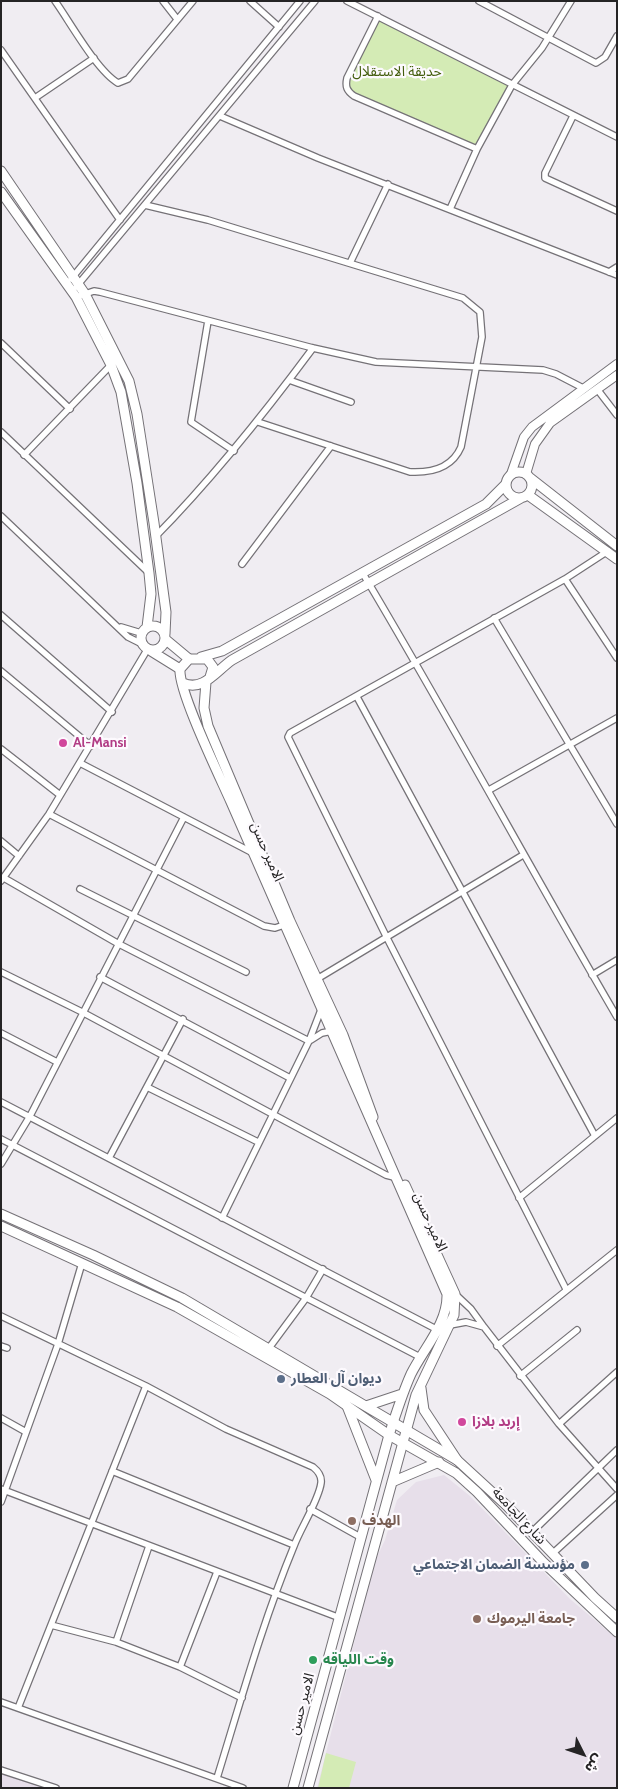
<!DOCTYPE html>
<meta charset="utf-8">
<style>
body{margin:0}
#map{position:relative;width:618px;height:1789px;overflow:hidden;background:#f0edf2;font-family:Cabin,"Noto Sans Arabic",sans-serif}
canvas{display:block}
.frame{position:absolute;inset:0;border:2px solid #252425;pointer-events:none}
.north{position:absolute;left:558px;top:1729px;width:50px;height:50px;-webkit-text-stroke:4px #fdfafe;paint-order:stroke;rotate:131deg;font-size:14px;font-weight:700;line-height:20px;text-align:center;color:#252425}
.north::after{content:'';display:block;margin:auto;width:18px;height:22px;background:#252425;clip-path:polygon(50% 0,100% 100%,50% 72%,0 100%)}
</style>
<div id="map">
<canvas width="618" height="1789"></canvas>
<div class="frame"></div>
<div class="north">ش</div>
</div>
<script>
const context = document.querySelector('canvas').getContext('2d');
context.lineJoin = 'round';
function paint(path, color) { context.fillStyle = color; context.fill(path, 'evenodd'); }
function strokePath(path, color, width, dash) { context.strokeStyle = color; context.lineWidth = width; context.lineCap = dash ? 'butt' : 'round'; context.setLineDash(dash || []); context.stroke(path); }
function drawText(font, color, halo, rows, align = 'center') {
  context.font = font + ' Cabin,"Noto Sans Arabic",sans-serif'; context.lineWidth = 4.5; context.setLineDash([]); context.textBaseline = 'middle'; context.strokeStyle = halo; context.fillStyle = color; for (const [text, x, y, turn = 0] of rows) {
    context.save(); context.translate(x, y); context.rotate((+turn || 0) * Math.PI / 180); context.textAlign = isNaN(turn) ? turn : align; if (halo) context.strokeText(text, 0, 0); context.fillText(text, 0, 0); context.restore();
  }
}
paint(new Path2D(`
 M444,1475L470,1496L570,1599L617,1639V1788H317L375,1561L385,1540L397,1500L416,1482Z
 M1,1767L64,1788H1Z`), '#e7dfea');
paint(new Path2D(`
 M378,16L509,83L477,149L348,91L347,78Z
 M326,1753L356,1762L349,1788H318Z`), '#d4ebb5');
const minor = new Path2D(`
 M55,1C70,22 97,71 118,83L128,79L193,1
 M163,1L177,19
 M250,1L279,27
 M347,1L617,137
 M479,1L596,63L605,57L617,36
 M378,16L347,78C345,87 347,91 354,96L477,149
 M1,50L120,220
 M35,98L94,58
 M220,116L318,158L617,275
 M573,116L545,173V178L617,211
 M145,205L208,220L463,298L480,312L482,337L461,447C452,468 431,473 410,472L258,422
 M450,209L477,149L512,85L542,48L571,1
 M350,263L388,184
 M609,272L617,267
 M71,279L300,1
 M76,287L315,1
 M76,297L94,291L100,292L313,348L376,362L543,370L556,374L583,388
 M208,321L191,422L234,451
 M1,343L70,409
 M289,380L351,402
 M597,389L617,415
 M1,432L148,572
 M24,455L111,365
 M1,516L128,637L142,644
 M155,537C213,478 264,414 313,348
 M242,564L331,446
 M362,572C450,719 531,870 617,1017
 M565,579L617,658
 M1,615L112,712
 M494,618L617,824
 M121,627L141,633
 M1,671L91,746
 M357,697L595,1136
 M1,749L60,795
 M80,763L251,852
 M489,790L617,718
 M49,814L264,926L275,928L284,925
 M1,841L19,856
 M4,878L117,943L309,1041
 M1,881L49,814L147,650
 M80,889L246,972
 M1,972L82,1012L386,1175L394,1177
 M592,975L617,960
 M100,977L290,1078
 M317,979L523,855
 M1,1033L57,1062
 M311,1040L322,1033L332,1031
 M147,1087L258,1142
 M1,1102L436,1329
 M1,1139L420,1357
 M109,1158L183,1019
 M1,1164L30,1116L184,817
 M519,1198L617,1118
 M222,1218L309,1041L321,1010
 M566,1289L386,936L288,737L290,733L565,579L608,551
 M1,1316L146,1386L226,1429L313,1467C318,1471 322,1476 321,1483C319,1500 300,1529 294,1546C263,1621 241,1700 217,1778
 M450,1325L466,1322L484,1327L471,1309L455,1294
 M484,1327L559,1424L617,1489
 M1,1346L7,1348
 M497,1346L617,1250
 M269,1348L306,1298L323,1269
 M520,1376L577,1330
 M1,1418L26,1432
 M559,1424L617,1372
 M112,1471L294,1545
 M1,1489L340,1618
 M1,1502L58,1344L82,1263
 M310,1509L362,1538
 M532,1532L617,1450
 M552,1554L617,1495
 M51,1625L116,1642L180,1667L217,1572
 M116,1642L149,1546
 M180,1667L242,1698
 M1,1702L243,1788
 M18,1708L146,1386
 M1,1770L56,1788`);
const tertiary = new Path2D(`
 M511,474L524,437L532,427L617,364
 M526,474L535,444L550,423L617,375`);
const secondary = new Path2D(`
 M1,171L85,294L129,381L137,414L154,523L166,612L165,634
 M1,192L76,297L111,365L121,392L137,483L149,573L151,594L147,627
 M141 638a12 12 0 1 1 24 0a12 12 0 1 1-24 0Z
 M165,639L189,659
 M151,651L180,669
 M1,1214L93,1255L182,1298L457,1460L506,1505L595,1598L617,1618
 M1,1226L177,1307L330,1394L389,1435L456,1473L477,1492L543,1562L617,1632`);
const primary = new Path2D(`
 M506 485a13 13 0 1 1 26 0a13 13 0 1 1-26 0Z
 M529,477L617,546
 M528,495L617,559
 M201,657L222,651L486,504L506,484
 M210,677L213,667L207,659H189L180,669C178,691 220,777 231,802C302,967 374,1131 447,1294C448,1323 424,1348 411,1374C402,1394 396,1414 389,1435L293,1788
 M206,682L204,708L208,726L290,921L343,1035L373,1117
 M183,683C203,692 216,671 232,660L521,498
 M421,1388L424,1410L457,1460
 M347,1406L376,1480
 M366,1406L402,1394
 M392,1482L439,1462
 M308,1788L416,1395L454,1315L455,1294L405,1185`);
strokePath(minor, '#757277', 8);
strokePath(tertiary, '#757277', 10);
strokePath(secondary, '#757277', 11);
strokePath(primary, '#757277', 11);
strokePath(minor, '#fff', 5.5);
strokePath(tertiary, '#fff', 8);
strokePath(secondary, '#fff', 9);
strokePath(primary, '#fff', 9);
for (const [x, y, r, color] of [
 [63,743,5,"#d1479c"],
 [281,1379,5,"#5c6f8a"],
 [462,1422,5,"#d1479c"],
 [352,1521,5,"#8d6e63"],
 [585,1565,5,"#5c6f8a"],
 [477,1619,5,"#8d6e63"],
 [313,1660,5,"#2e9e5b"]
]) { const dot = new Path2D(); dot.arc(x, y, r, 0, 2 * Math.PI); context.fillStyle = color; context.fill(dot); strokePath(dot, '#fdfafe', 2); }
drawText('14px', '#445e0e', '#fdfafe', [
 ["حديقة الاستقلال",397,72]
]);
drawText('bold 14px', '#b23c85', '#fdfafe', [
 ["Al-Mansi",73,743],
 ["إربد بلازا",472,1422]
], 'left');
drawText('14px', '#252425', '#fdfafe', [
 ["الامير حسن",267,852,67],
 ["الامير حسن",430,1222,66],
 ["شارع الجامعة",519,1516,47],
 ["الامير حسن",302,1704,-75]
]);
drawText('bold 14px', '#4e5e75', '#fdfafe', [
 ["ديوان آل العطار",291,1379],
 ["مؤسسة الضمان الاجتماعي",575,1565,"right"]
], 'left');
drawText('bold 14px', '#785e54', '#fdfafe', [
 ["الهدف",362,1521],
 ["جامعة اليرموك",487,1619]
], 'left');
drawText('bold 14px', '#27864d', '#fdfafe', [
 ["وقت اللياقه",323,1660]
], 'left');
</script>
